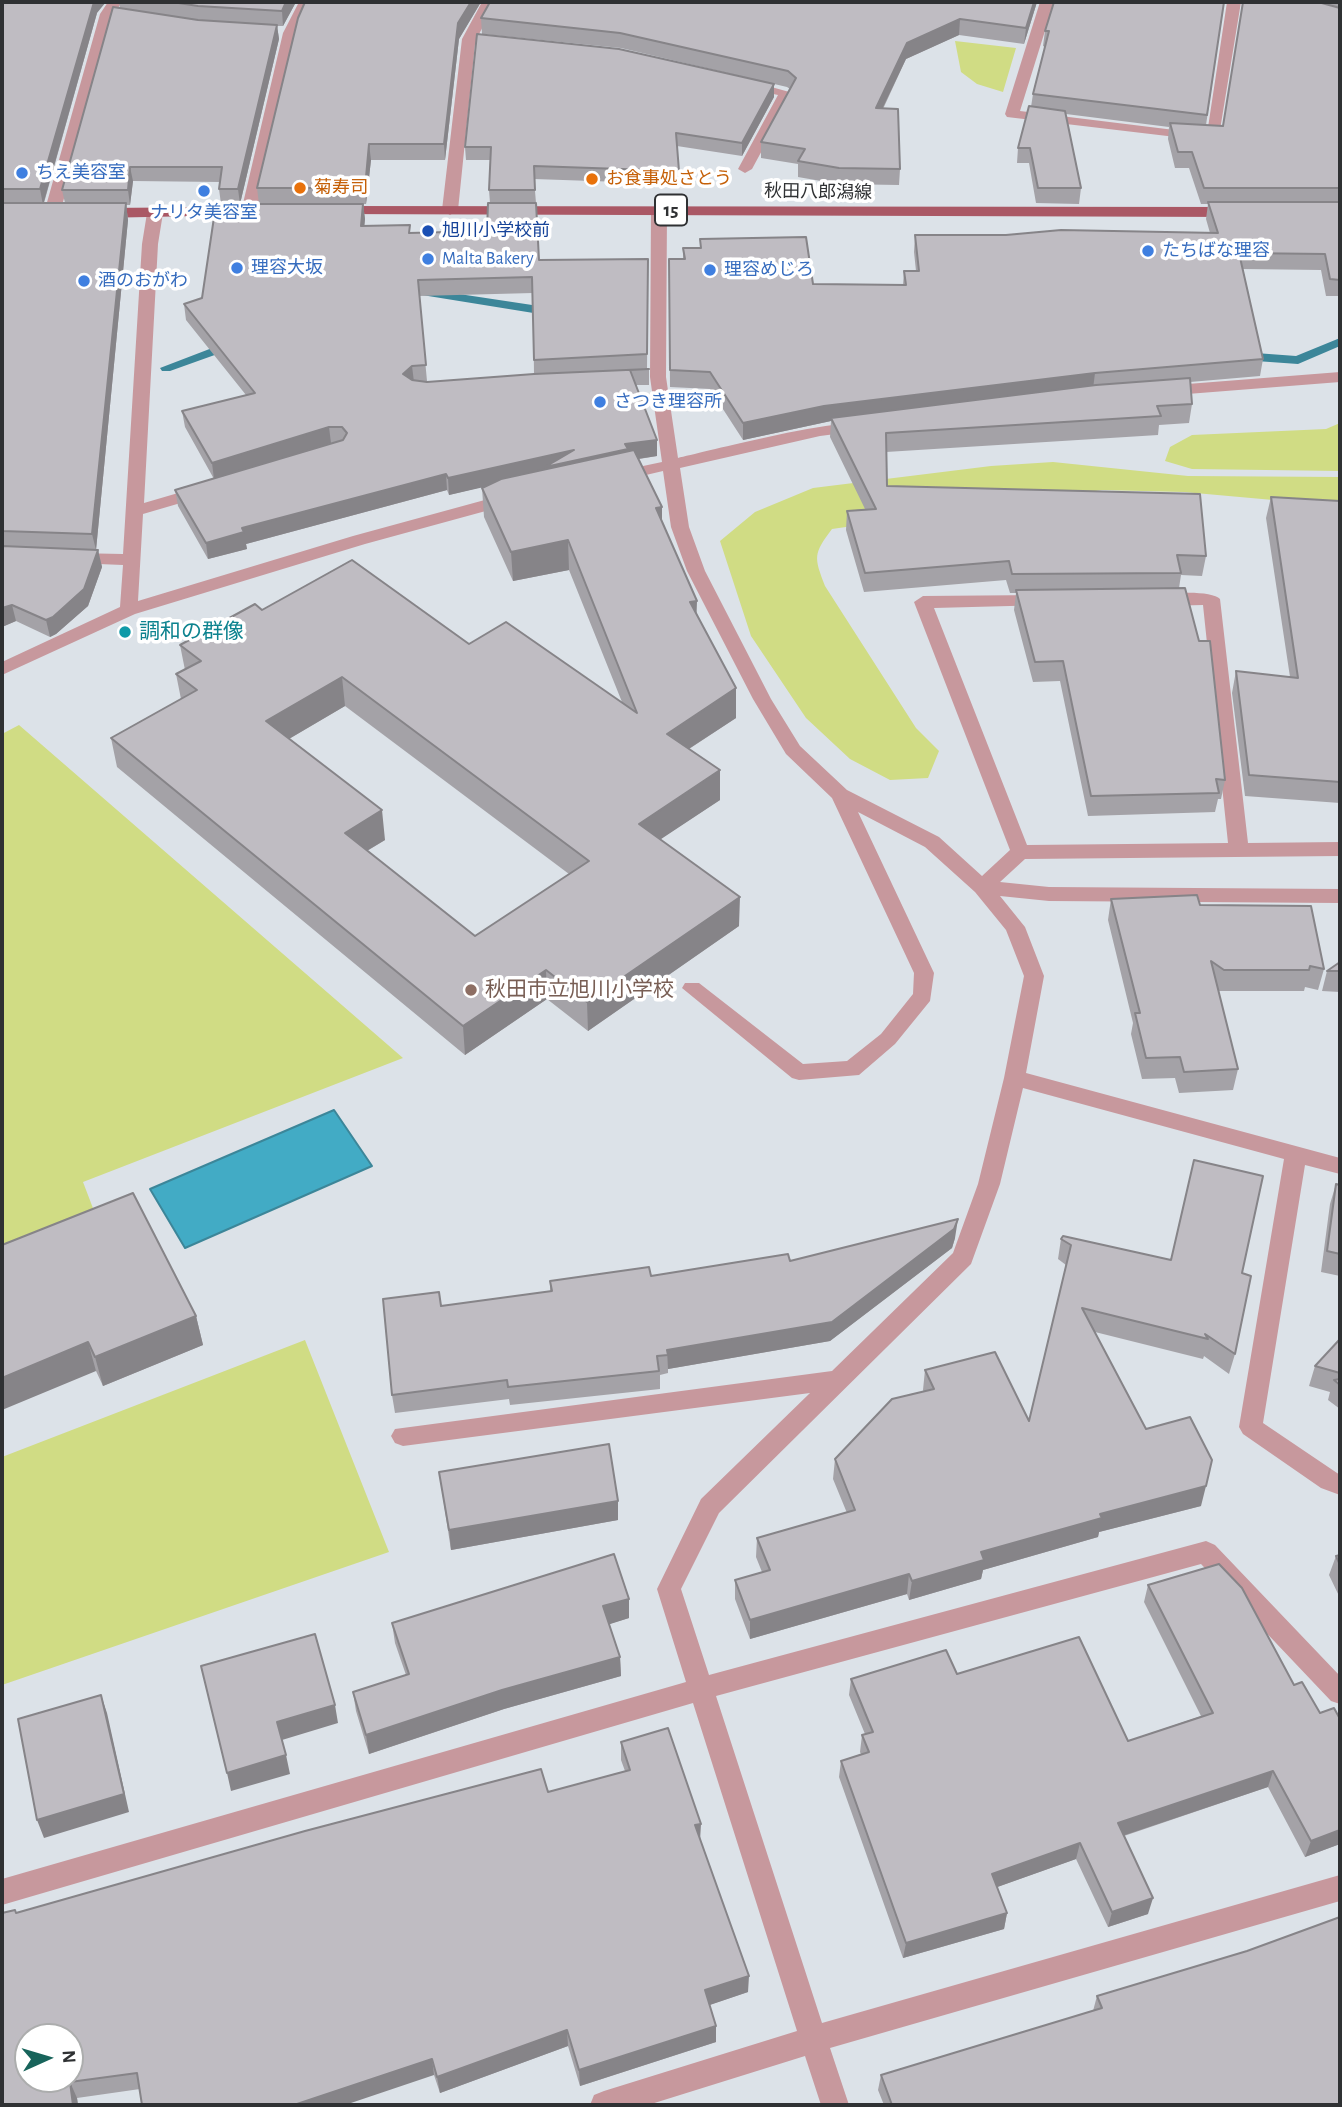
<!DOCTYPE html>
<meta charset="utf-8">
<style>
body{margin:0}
#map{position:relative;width:1342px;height:2107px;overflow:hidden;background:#dce2e8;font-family:"Alegreya Sans",sans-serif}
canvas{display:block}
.frame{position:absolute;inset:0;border:4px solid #2f3133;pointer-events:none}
.north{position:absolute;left:14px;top:2023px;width:70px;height:70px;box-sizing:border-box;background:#fff;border:2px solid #acadad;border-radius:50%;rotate:86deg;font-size:19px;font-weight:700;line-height:28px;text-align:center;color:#2f3133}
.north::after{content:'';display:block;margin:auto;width:24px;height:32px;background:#18645b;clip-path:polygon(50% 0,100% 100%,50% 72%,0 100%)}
</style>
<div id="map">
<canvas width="1342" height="2107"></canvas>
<div class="frame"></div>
<div class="north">N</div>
</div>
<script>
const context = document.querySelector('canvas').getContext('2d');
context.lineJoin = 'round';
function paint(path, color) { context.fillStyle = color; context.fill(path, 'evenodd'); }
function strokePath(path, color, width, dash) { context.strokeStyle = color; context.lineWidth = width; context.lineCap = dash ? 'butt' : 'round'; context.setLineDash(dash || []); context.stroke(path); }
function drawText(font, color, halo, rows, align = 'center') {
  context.font = font + ' "Alegreya Sans","Noto Sans JP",sans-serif'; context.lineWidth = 7; context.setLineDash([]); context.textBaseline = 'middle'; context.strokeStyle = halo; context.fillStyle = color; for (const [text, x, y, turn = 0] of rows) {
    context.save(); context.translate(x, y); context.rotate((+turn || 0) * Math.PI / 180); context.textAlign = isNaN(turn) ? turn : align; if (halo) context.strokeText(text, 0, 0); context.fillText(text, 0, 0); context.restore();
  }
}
paint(new Path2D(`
 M955,41L1016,48L1003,92L977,84L961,72Z
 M1340,423V471L1192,469L1165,461L1170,447L1192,435L1326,429Z
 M1053,462L1188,476L1340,477V506L1184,492L1102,490L832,529C813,554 814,557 825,586L916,728L939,751L928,778L890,780L850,759L806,718L751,636L720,541L755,512L813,488L991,466Z
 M19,725L403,1058L83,1182L99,1224L2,1261V734Z
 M305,1340L389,1552L2,1685V1457Z`), '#d0dc84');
const water = new Path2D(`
 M334,1110L372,1166L185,1248L150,1189Z`);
paint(water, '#42abc5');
strokePath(water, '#3c8699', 2);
paint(new Path2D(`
 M426,289L552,308L558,312L552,316L422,295L420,293Z
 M1340,338V346L1298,364L1242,360L1236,356L1242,352L1296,356Z
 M233,340L237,341V347L170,371H162L160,368Z`), '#3c8699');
paint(new Path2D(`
 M108,2H122L114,14L60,213L57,216H47L44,213L100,14Z
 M299,2H313L297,33L257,212L249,217L241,212L283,33Z
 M482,2H496L478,36L504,39L511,43L504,47L475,44L458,210L450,215L442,210L462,39Z
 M1040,2H1054L1020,111L1207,134L1227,2H1241L1218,142L1007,117L1005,114Z
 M746,80L793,93L752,169L745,173L738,169L778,95L741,87L739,84Z
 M659,205L667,210L666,377L678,458C705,452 855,413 867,426L859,431L820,436L680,468L689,527L705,571L771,699L800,746L847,790L939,837L982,876L1010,850L914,602L923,596L1042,595L1048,597L1051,601L1048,605L934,608L1027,845L1228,843L1203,605L1162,606L1153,600C1161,591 1212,590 1220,599L1248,843L1340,842V856L1025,859L1000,882L1049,887L1340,889V903L1049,901L1000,896L1025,927L1044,976L1026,1073L1340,1158V1174L1305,1165L1263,1423L1340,1475V1495L1321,1488L1243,1434L1239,1427L1284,1159L1023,1088L1000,1184L971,1264L719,1513L681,1589L709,1675L1206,1541L1215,1545L1340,1676V1704L1331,1701L1201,1564L716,1696L822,2023L1340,1875V1901L830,2048L849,2105H821L805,2056L648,2105H590L594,2095L604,2091L797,2031L693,1703L2,1905V1879L686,1682L657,1589L701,1499L810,1393L403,1446L395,1443L391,1436L395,1429L832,1371L953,1253L978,1184L1004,1078L1024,976L1006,930L975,892L925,847L858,812L934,973L930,1001L895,1044L859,1075L799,1080L792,1078L682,988L685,983H699L803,1064L847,1061L881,1034L913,994L914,973L832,798L786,754L753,699L687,571L671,527L663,471L616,482L608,477L610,473L662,462L650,377L651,210Z
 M155,208L163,213L158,244L144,503L202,486L211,491L208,495L143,514L138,601L353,536L503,495H515L518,499L515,503L365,544L135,614L2,675V662L120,607L123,565L74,563L65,558L74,553L123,554L142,244L147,213Z
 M1340,372V382L1162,396L1154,391L1162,386Z`), '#c7989d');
paint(new Path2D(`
 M336,206L1235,207L1243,212L1235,217L331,214V208Z
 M241,207L249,212L246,215L98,218L90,213L98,208Z`), '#aa5865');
paint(new Path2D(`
 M2,2L97,13L44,203H65L62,190L120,9L119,2H296L283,26H277L279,39L240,204H259L257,188L305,2H481L459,39L445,160H371L366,204H363L365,219L364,226L410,233L539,260L648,259L647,369H649V385H636L657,440V456L639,459L662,507V523L696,614L736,688V718L689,749L720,800L660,839L739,926L588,1031L547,999L465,1055L117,767L111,738L181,699L176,674L185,670L180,645L262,610L469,644L622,702L569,570L513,581L484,517L482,488L486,486L449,495L447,490L246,544L247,549L208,559L178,506L175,490L214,479L185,427L182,411L246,395L186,320L184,304L202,298L221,204L219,189L220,182L133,181L130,205H126L128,220L96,550H98L102,567L88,606L56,634L50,637L16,621L2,627ZM533,293L534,374L427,382L421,381H427L419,296ZM345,706L569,874L475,936L367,851L385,840L289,739Z
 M490,2H1037L1024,44L959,35L906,59L883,109L900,169L899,185L838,184L798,177V164L761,158V142L790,89L787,87L621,48L482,34L481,18Z
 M1224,2L1206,125L1223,126L1243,2H1340V296H1326L1321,270L1243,269L1263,359L1260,376L1190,382L1192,404L1189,423L1159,425L1158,435L886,452L887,486L1206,556L1202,576L1181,575L1179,588L1225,780L1221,799H1218L1215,812L1088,816L1060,681L1033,682L1014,610L1016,593H1010L1006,580L864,592L846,530L847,511L865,509L830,437L831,421L743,440L710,389L670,387L669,259H683V248H700V239L813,284L903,285L904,271H916L914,252L915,235L1210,233L1206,219L1208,204H1201L1189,168H1175L1168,139L1169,127L1066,114L1081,188L1079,204L1036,203L1029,163H1017L1018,148L1031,107L1033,94L1045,47L1043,46L1045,31Z
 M774,84V97L742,156L677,146L679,184L534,179L536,203H490L489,190L490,160H466L465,147Z
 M1271,497L1340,501V803L1245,796L1232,693L1236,671L1290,677L1266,518Z
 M1111,899L1200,905L1324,969L1318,990L1305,987L1304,991H1219L1218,990L1238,1069L1233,1090L1179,1093L1175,1078L1142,1079L1131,1034L1133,1023L1108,920Z
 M1340,962V992L1322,991L1327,971Z
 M1336,1184L1340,1185V1276L1321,1272L1330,1204Z
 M955,1238L952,1248L830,1341L668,1369V1373L660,1375V1389L510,1405L509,1399L395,1413L392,1395L441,1306L550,1292V1281L651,1276L790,1261Z
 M1061,1239L1242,1273L1235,1354L1229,1374L1204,1356L1203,1359L1095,1332L1146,1429L1201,1506L1099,1532L1098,1537L983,1570L981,1579L909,1600L907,1594L750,1639L735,1599V1580L762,1572L756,1557L757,1538L847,1513L833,1479L835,1459L924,1392L923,1390L925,1370L1029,1421L1066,1265L1058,1259Z
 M2,1245L196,1316L203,1345L103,1386L96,1371Z
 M1340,1339V1409L1328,1400L1330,1392L1309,1386L1315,1366Z
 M439,1472L618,1520L451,1550Z
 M1340,1555V1598L1329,1575L1336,1556Z
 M1148,1585L1294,1685L1320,1713L1340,1719V1844L1305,1857L1268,1787L1124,1836L1148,1914L1108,1927L1076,1859L997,1887L1007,1913L1004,1929L903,1958L839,1777L841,1761L861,1754L860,1752L862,1735L865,1734L849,1695L851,1679L957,1674L1128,1741L1201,1716L1144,1602Z
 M629,1618L609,1624L620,1657L621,1676L504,1709L369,1754L356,1711L353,1692L406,1675L395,1643L392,1623Z
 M621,1742L700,1841L748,1992L709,2005L716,2026V2042L580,2086L568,2046L440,2093L434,2075L140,2089L77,2098L78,2105H2L16,1913L548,1792L625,1771L621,1760Z
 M1247,1951L1340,2105H884L878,2090L881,2075L1093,2011L1097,1996Z`), '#a4a2a7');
paint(new Path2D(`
 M94,2H106L97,13L43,205L40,189Z
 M286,2H296L283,26L282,11Z
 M471,2H481L459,39L445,160L444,144L458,23Z
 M1034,2H1037L1024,44L1026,28Z
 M960,19L959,35L906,59L875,124L876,108L907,43Z
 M277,25L279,39L240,204L238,189Z
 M774,84V97L742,156V143Z
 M369,144L371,160L366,204L365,188Z
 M130,167L133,181L130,205L128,190Z
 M126,203L128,220L96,550L92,534Z
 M363,204L365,219L363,242L361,226Z
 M412,366L414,382L403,374Z
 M1095,373L1093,389L831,418V421L743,440V423L824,406Z
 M329,427L331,443L214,479L212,463Z
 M657,440V456L545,473L449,495L448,478L574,450Z
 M446,474L447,490L246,544L247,549L208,559L206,543L242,528Z
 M662,507V536L656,508Z
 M568,540L569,570L513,581L511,552Z
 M98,550L102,567L88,606L56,634L50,637L46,620Z
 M697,601L696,630L690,602Z
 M12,605L16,621L2,627V608Z
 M342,677L345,706L270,750L266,721Z
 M736,688V718L667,763V734Z
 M720,770V800L640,853L639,824Z
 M382,810L385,840L348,862L345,833Z
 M740,897L739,926L588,1031L587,1002Z
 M546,970L547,999L465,1055L463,1026Z
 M958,1219L955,1238L952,1248L830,1341L668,1369L667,1350Z
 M196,1316L203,1345L103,1386L95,1357Z
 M88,1342L96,1371L2,1410V1378Z
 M1206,1486L1201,1506L1099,1532L1098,1537L983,1570L981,1579L909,1600L912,1581L981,1552L1100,1514Z
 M618,1501V1520L451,1550L449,1530Z
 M909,1574L907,1594L750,1639V1620Z
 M629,1599V1618L604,1626L603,1606Z
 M620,1657L621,1676L504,1709L369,1754L366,1735L502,1690Z
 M101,1695L107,1713L129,1812L44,1838L37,1820Z
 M335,1705L338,1723L282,1740L277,1722Z
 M286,1755L290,1774L231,1791L227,1773Z
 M1273,1771L1268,1787L1113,1839L1118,1823Z
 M701,1824L700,1841L695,1825Z
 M1340,1830V1844L1305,1857L1311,1841Z
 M1080,1843L1076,1859L989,1890L992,1874Z
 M1153,1898L1148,1914L1108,1927L1112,1912Z
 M1007,1913L1004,1929L903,1958L906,1943Z
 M749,1976L748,1992L704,2007L705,1990Z
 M716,2026V2042L580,2086L579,2070Z
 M567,2030L568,2046L440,2093L437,2077Z
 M432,2059L434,2075L345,2105H294Z
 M70,2082L77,2098L78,2105H73Z`), '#868488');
const building = new Path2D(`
 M2,2H94L40,189H2Z
 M172,2H286L282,11L198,6Z
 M305,2H471L458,23L444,144H369L365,188H257L298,18Z
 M490,2H1034L1026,28L960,19L907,43L876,108L898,109L900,169L839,168L798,161L805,149L761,142L796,78L788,71L620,33L481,18Z
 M1054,2H1224L1207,115L1033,94L1049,31H1045Z
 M1243,2H1318L1340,8V188H1204L1192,152H1178L1170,123L1223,126Z
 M113,7L198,20L277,25L238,189H219L222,167H130L128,190H62Z
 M477,34L619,49L774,84L742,143L676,133L679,171L534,166L535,190H489L491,147H465Z
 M1029,106L1065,111L1081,188H1038L1030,148H1018Z
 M1208,202H1340V280L1330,279L1325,254L1239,253L1263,359L1095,373L824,406L743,423L710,372L670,370L669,259H685L683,248H701L700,239L806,237L813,284L906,285L904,271H919L915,235H1006L1061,230L1218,233Z
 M2,203H126L92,534L2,531Z
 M488,203H536L539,260L648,259L647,354L534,360L532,277L418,280L426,365L412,366L403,374L412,380L427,382L534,374L649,369L630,370L657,440L625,444L628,449L545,467L574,450L448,478L446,474L242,528L244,532L206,543L175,490L343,440L347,433L342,427H329L212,463L182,411L255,393L184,304L202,298L216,204H363L361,226L410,225L409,233L487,231Z
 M1190,378L1192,404L1157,406L1161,416L886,433L887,486L1200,494L1206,556L1177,555L1181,573L1012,574L1009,561L865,573L847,511L876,509L831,418L1096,385Z
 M634,450L662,507L656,508L697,601L690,602L736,688L667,734L720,770L639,824L740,897L587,1002L546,970L463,1026L111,738L197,690L176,674L201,661L180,645L255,604L262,610L352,560L469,644L506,622L637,713L568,540L511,552L482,488L501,479ZM342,677L589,861L475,936L345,833L382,810L266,721Z
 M1271,497L1340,501V782L1249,775L1236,671L1298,678Z
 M2,546L98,550L84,589L53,617L46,620L12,605L2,608Z
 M1185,588L1199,641H1210L1225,780L1216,779L1219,793L1091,796L1063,661L1035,662L1016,590Z
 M1197,895L1200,905L1311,906L1324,969L1310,966L1309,970H1224L1211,961L1238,1069L1184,1072L1180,1057L1146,1058L1135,1013H1140L1111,899Z
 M1340,962V971H1327Z
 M1194,1160L1263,1176L1242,1273L1251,1276L1235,1354L1205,1334L1208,1339L1082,1308L1146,1429L1190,1417L1212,1460L1206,1486L1100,1514L1102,1518L981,1552L984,1560L912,1581L909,1574L750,1620L735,1580L770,1570L757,1538L855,1510L835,1459L892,1399L934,1389L925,1370L995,1352L1029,1421L1071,1245L1061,1239L1063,1236L1171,1260Z
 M1336,1184L1340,1185V1254L1327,1251Z
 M133,1193L196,1316L95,1357L88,1342L2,1378V1245Z
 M958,1219L954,1229L832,1322L667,1350L668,1355L657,1356L659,1371L508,1387L507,1380L392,1395L383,1299L439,1292L441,1306L552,1291L550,1281L649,1267L651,1276L788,1254L790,1261Z
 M1340,1339V1373L1315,1366Z
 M1340,1379V1385L1334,1380Z
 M609,1444L618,1501L449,1530L439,1472Z
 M614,1554L629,1599L603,1606L620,1657L502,1690L366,1735L353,1692L409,1674L392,1623Z
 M1340,1555V1565L1336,1556Z
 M1219,1564L1242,1588L1294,1685L1302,1682L1320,1713L1334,1708L1340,1719V1830L1311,1841L1273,1771L1118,1823L1153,1898L1112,1912L1080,1843L992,1874L1007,1913L906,1943L841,1761L869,1752L862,1735L873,1732L851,1679L946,1650L957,1674L1079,1637L1128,1741L1213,1713L1148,1585Z
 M315,1634L335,1705L277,1722L286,1755L227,1773L201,1666Z
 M101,1695L124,1794L37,1820L18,1719Z
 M668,1728L701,1824L695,1825L749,1976L705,1990L716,2026L579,2070L567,2030L437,2077L432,2059L294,2105H142L137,2073L70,2082L73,2105H2V1913L15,1910L16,1913L305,1831L541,1769L548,1792L630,1770L621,1742ZM28,2037H70V2079H28Z
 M1340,1917V2105H892L881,2075L1102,2008L1097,1996L1247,1951Z`);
paint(building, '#bfbcc2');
strokePath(building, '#868488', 2);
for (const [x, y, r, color] of [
 [22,173,7,"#3f7fe0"],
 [592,179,7,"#e8710a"],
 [300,188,7,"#e8710a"],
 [204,191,7,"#3f7fe0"],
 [428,231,7,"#1a4fb4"],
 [1148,251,7,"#3f7fe0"],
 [428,259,7,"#3f7fe0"],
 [237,268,7,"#3f7fe0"],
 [710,270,7,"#3f7fe0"],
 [84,281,7,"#3f7fe0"],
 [600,402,7,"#3f7fe0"],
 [125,632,7,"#0f9aa8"],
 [471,990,7,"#8d6e63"]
]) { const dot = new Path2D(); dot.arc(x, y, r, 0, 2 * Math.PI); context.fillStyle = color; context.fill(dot); strokePath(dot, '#fff', 2.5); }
drawText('18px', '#366cbe', '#fff', [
 ["ちえ美容室",36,173],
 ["ナリタ美容室",204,213,"center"],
 ["たちばな理容",1162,251],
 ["Malta Bakery",442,259],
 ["理容大坂",251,268],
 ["理容めじろ",724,270],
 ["酒のおがわ",98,281],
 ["さつき理容所",614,402]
], 'left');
drawText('18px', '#c56008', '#fff', [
 ["お食事処さとう",606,179],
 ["菊寿司",314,188]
], 'left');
drawText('18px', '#2f3133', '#fff', [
 ["秋田八郎潟線",818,192,1]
]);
drawText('18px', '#164399', '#fff', [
 ["旭川小学校前",442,231]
], 'left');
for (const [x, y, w] of [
 [671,210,32]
]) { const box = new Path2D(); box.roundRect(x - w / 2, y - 15.5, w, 31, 5); context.fillStyle = '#fff'; context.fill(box); strokePath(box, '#2f3133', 2); }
drawText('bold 19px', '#2f3133', null, [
 ["15",671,210]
]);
drawText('21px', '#0d838f', '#fff', [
 ["調和の群像",139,632]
], 'left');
drawText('21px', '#785e54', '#fff', [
 ["秋田市立旭川小学校",485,990]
], 'left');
</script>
